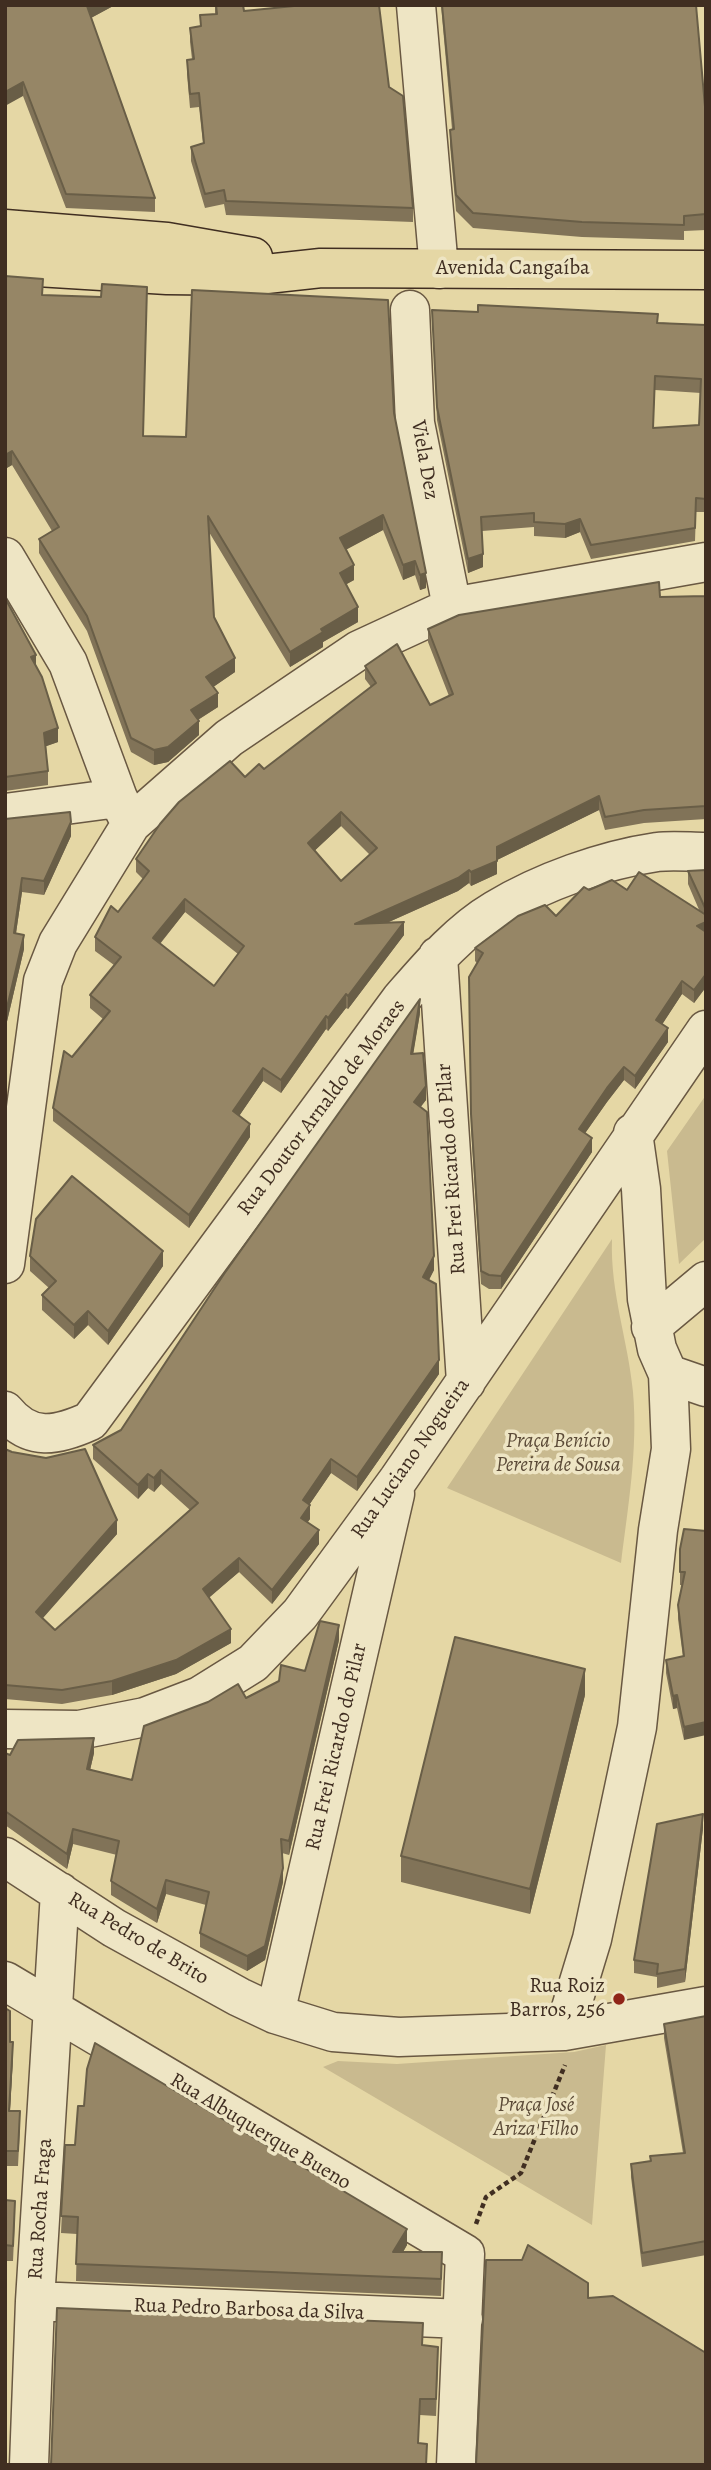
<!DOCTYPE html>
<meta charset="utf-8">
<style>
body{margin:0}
#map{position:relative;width:711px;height:2470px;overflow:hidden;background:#e5d7a5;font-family:Alegreya,serif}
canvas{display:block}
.frame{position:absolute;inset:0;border:7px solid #402e21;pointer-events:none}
</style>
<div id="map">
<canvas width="711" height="2470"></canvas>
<div class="frame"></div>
</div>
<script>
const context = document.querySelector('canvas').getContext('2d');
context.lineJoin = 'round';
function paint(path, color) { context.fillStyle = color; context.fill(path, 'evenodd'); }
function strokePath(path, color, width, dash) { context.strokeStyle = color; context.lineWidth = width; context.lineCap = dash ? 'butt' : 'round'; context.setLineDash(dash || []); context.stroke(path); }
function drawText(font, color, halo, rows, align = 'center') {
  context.font = font + ' Alegreya,serif'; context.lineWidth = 7; context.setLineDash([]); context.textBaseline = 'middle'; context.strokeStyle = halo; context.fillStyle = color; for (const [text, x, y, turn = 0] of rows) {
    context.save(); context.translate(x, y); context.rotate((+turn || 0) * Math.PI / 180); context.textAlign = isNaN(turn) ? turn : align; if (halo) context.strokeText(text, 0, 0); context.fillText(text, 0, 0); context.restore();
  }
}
paint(new Path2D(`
 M706,1095V1238L679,1264L667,1151Z
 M612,1239C610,1292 628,1340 633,1392C638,1449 628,1507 621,1563L447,1488Z
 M606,2045L592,2225L323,2067L338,2061L397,2064L574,2052Z`), '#c9ba8f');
const minor = new Path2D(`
 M416,5L439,269
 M410,310L415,423L452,607
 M5,557L68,663L118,798L131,824L58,943L43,981L5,1264
 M5,813L118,798
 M131,824L229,738L359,650L452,607L706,562
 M438,956L466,1382
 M651,1327L706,1281
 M668,1374L706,1387
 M5,1411C30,1442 57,1436 90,1421L401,999C429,967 458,932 495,910C542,882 603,860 657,852C673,850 690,852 706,852
 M5,1729L79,1730L145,1717L200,1696L253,1663L300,1614L398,1480L706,1030
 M5,1857L114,1928L239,1997L275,2014L333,2032L399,2037L564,2031L706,2006
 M5,1981L465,2254L456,2465
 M275,2014L395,1494
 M564,2031L592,1939L637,1727L658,1530L671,1449L668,1374L657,1349L647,1299L641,1189L633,1133
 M35,2301L463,2319
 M29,2465L35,2301L60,1892`);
const major = new Path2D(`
 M5,229L167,242L253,257
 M5,265L167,275L248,276L321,268L706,270`);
strokePath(minor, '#695842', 41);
strokePath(major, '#402e21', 41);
strokePath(new Path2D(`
 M476,2224L486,2197L521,2173L565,2065`), '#402e21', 4.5, [5, 3.5]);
strokePath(minor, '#eee5c4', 38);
strokePath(major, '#e5d7a5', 38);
paint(new Path2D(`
 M5,5H115L91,18L155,198V212L66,208L23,96Z
 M215,5H243L244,11L389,87L413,208V222L226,215L224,204L205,208L191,161V147L203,143L199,107L190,108L187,74V60L192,59L190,42V28L200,27V15L215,14Z
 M441,5H696L706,118V230L684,231V240L582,237L473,228L456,211L450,145V130L452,129Z
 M43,295L143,436L186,437L394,413L426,588L420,590L415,575L403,580L383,530L346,549L354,580L346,584L358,622L323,642V647L290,667L209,532L214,617L235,672L213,687L218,707L198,720L199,735L168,762L154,765L131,752L87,631L39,553V539L52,531L12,465L5,469Z
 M432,310L706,325V512H696L695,541L591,559L580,532L565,538L534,536V527L482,531L483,567L468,573L437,420ZM655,390L701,393L699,425L653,428Z
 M706,574V819L644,823L605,830L599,810L497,860V874L471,886L469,883L458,891L389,922L404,935L348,1009L346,1008L328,1031L326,1029L281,1093L263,1081L239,1116L250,1137L189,1228L53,1121V1108L72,1057L103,1019L90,1008V995L114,965L95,951V937L118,912L143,879L136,872V859L245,777L264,769L371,687L365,679V666L430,705L449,696L428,642V629L660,597L705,596ZM341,826L370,855L341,881L314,851ZM185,912L238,954L214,986L160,944Z
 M5,598L36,665L58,742L46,746L48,771V785L5,791Z
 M5,819L71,836L44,895L22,892L16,933L24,949L5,1030Z
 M706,870V987L694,1003L682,994L662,1024L668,1042L635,1089L624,1080L607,1102L585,1133L592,1152L501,1289H489L481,1284L471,1127L469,977L477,963L475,961V948L556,916L589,890H627L700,912L688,884V871Z
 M420,1013L413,1053L426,1100L420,1107L434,1270L429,1280L439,1374L357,1491L331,1473L309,1505L310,1519L307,1522L319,1544L272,1604L239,1572L209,1597L231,1643L176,1674L112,1695L62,1704L5,1699V1449L117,1534L42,1618L55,1630L190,1510L161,1484L154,1492L148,1488L138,1499L93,1459V1445L121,1430Z
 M30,1256L163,1266L108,1345L88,1325L74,1339L42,1310V1295L49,1288L30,1271Z
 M706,1531L684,1740L677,1708L673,1709L666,1673V1660L683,1657L678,1619V1605L682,1585H680V1549Z
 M339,1640L289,1855L282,1853L283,1882L265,1960L247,1971L200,1947V1933L206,1905L166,1894L157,1923L111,1895V1881L117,1855L73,1844L67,1869L5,1825V1753L10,1755L94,1753L90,1770L132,1780L246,1698L305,1671Z
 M585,1695L530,1914L401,1882V1856Z
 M703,1828L685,1982L657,1988V1977L634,1973V1960Z
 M5,2008L13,2057L10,2111L20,2127L18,2166H5Z
 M706,2016V2255L642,2267L631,2177V2164L650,2162V2156L683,2153L664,2038V2024Z
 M65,2145L407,2245L403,2252L442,2269L441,2296L76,2281L77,2234L61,2233Z
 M5,2200L15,2216L13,2261H5Z
 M423,2345L438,2363L436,2416L420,2415L51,2465Z`), '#817358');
paint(new Path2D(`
 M89,5H115L87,20V6Z
 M23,82V96L5,106V92Z
 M12,451V465L5,469V455Z
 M383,515V530L340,553V538Z
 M580,519V532L565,538V524Z
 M483,554V567L468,573V559Z
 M415,561V575L403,580V565Z
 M354,565V580L340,588V573Z
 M426,573V588L420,590V575Z
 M358,607V622L323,642V647L290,667V652L321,629Z
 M36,655V669L31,657Z
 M235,658V672L206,692V677Z
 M218,693V707L191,724V710Z
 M199,721V735L168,762L154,765V750Z
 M58,728V742L44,747V733Z
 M599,796V810L497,860V847Z
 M341,812V826L308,857V843Z
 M71,822V836L44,895V881Z
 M497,861V874L471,886V872Z
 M469,870V883L458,891L355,937V924Z
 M22,878V892L14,947V933Z
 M185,899V912L153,952V938Z
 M404,922V935L348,1009V996Z
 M706,922V935L697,926Z
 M24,935V949L5,1030V1016Z
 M706,974V987L694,1003V990Z
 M682,981V994L656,1034V1020Z
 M346,994V1008L328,1031V1018Z
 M420,999V1013L411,1068V1054Z
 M326,1016V1029L281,1093V1080Z
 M668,1028V1042L635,1089V1076Z
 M624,1067V1080L607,1102L579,1142V1129L607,1088Z
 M263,1068V1081L233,1125V1111Z
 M426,1086V1100L414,1116V1102Z
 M250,1124V1137L189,1228V1215Z
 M592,1138V1152L501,1289V1276Z
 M163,1251V1266L108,1345V1331Z
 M434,1256V1270L423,1291V1277Z
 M88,1311V1325L74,1339V1325Z
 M439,1360V1374L357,1491V1477Z
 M331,1459V1473L303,1514V1500Z
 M161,1470V1484L154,1492V1478Z
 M148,1474V1488L138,1499V1485Z
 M310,1505V1519L301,1532V1518Z
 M117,1520V1534L36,1626V1612Z
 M319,1530V1544L272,1604V1590Z
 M239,1558V1572L203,1603V1589Z
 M339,1625V1640L289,1855V1841Z
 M231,1629V1643L176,1674L112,1695V1681Z
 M585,1669V1695L530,1914V1889Z
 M677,1695V1708L673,1709V1696Z
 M706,1722V1735L684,1740V1727Z
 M94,1738V1753L87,1783V1769Z
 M703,1814V1828L685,1982V1969Z
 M73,1829V1844L67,1869V1854Z
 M283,1868V1882L265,1960L247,1971V1956Z
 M166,1880V1894L157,1923V1909Z
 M13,2042V2057L9,2126V2111Z
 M407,2229V2245L393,2269V2252Z`), '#695e47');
const building = new Path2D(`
 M5,5H89L87,6L155,198L66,194L23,82L5,92Z
 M216,5H243L244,11L304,5H379L389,87L403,96L413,208L226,201L224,190L205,194L191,147L204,143L199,93L190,94L187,60L194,59L190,28L201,26L200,15L217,14Z
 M442,5H696L706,118V214L684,216V225L582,222L473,213L456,195L450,130L454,129Z
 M5,276L43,279L42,295L101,297L102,284L147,287L143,436L186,437L192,290L388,300L394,413L426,573L420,575L415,561L403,565L383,515L340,538L354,565L340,573L358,607L321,629L323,632L290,652L208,516L214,617L235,658L206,677L218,693L191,710L199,721L168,747L154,750L131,738L87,616L39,539L59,527L12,451L5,455Z
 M478,305L658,314L657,323L706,325V499L696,498L695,528L591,545L580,519L565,524L534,522V513L481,517L483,554L468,559L437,407L432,310L478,312ZM655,376L701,379L699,425L653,428Z
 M705,574H706V806L644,810L605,817L599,796L497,847V861L471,872L469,870L458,878L355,924L404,922L348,996L346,994L328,1018L326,1016L281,1080L263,1068L233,1111L250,1124L189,1215L53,1108L64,1051L72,1057L110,1011L90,995L121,957L95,937L111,906L118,912L149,871L136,859L160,824L179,802L230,761L245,777L259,764L264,769L376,683L365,666L397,644L430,705L453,694L428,629L459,615L659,582L660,597L705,596ZM341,812L377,848L341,881L308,843ZM185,899L244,946L214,986L153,938Z
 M5,598L36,655L31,657L42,677L58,728L44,733L48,771L5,777Z
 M70,812L71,822L44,881L22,878L14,933L24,935L5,1016V819Z
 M706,870V910L688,871Z
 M639,872L706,915V922L697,926L706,932V974L694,990L682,981L656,1020L668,1028L635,1076L624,1067L607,1088L579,1129L592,1138L501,1276L489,1275L481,1271L471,1114L469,977L483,953L475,948L518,916L545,905L556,916L584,887L589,890L612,880L627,890Z
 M420,999L411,1054L423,1053L426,1086L414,1102L427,1112L434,1256L423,1277L436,1284L439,1360L357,1477L331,1459L303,1500L310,1505L301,1518L319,1530L272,1590L239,1558L203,1589L231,1629L176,1660L112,1681L62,1690L5,1685V1449L12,1452L46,1458L85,1449L117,1520L36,1612L55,1630L198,1503L161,1470L154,1478L148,1474L138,1485L93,1445L121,1430L224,1274Z
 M72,1176L163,1251L108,1331L88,1311L74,1325L42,1295L56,1281L30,1256L36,1219Z
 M684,1529L706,1531V1722L684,1727L677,1695L673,1696L666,1660L684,1656L678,1605L685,1572H680V1549Z
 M320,1621L339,1625L289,1841L281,1839L283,1868L265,1946L247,1956L200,1933L209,1892L166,1880L157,1909L111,1881L119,1841L73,1829L67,1854L5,1811V1753L10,1755L18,1740L94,1738L87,1769L132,1780L144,1726L208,1702L238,1684L246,1698L279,1681L281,1665L305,1671Z
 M455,1637L585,1669L530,1889L401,1856Z
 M703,1814L685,1969L657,1974L658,1964L634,1960L657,1824Z
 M5,2008L10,2011V2042H13L9,2111H20L18,2151H5Z
 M706,2016V2241L642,2253L631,2164L651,2161L650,2156L685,2153L664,2024Z
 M95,2043L407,2229L393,2252H442L441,2279L76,2264L78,2217L61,2216L65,2145H75L78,2106H84L87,2069Z
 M5,2200L15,2201L13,2246L5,2245Z
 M528,2245L588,2283V2298L613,2296L706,2353V2465H476L486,2260H522Z
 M57,2308L423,2323L422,2345L438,2347L436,2399H420L418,2443L427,2444L426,2465H51Z`);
paint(building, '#968666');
strokePath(building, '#695e47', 2);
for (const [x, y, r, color] of [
 [619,1999,7,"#8f2418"]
]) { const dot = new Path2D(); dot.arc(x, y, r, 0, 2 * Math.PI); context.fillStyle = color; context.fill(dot); strokePath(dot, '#eee5c4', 2.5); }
drawText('21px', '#402e21', '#eee5c4', [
 ["Avenida Cangaíba",513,269],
 ["Viela Dez",424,460,80],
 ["Rua Doutor Arnaldo de Moraes",322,1108,-53],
 ["Rua Frei Ricardo do Pilar",452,1169,-94],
 ["Rua Luciano Nogueira",411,1459,-55],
 ["Rua Frei Ricardo do Pilar",337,1747,-77],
 ["Rua Pedro de Brito",138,1939,31],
 ["Rua Albuquerque Bueno",260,2132,31],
 ["Rua Rocha Fraga",41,2209,-86],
 ["Rua Pedro Barbosa da Silva",249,2310,2]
]);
drawText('italic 21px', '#5b4a37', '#eee5c4', [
 ["Praça Benício",558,1442],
 ["Pereira de Sousa",558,1466],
 ["Praça José",536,2106],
 ["Ariza Filho",536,2130]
]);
drawText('21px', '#402e21', '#eee5c4', [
 ["Rua Roiz",605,1987],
 ["Barros, 256",605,2011]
], 'right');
</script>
